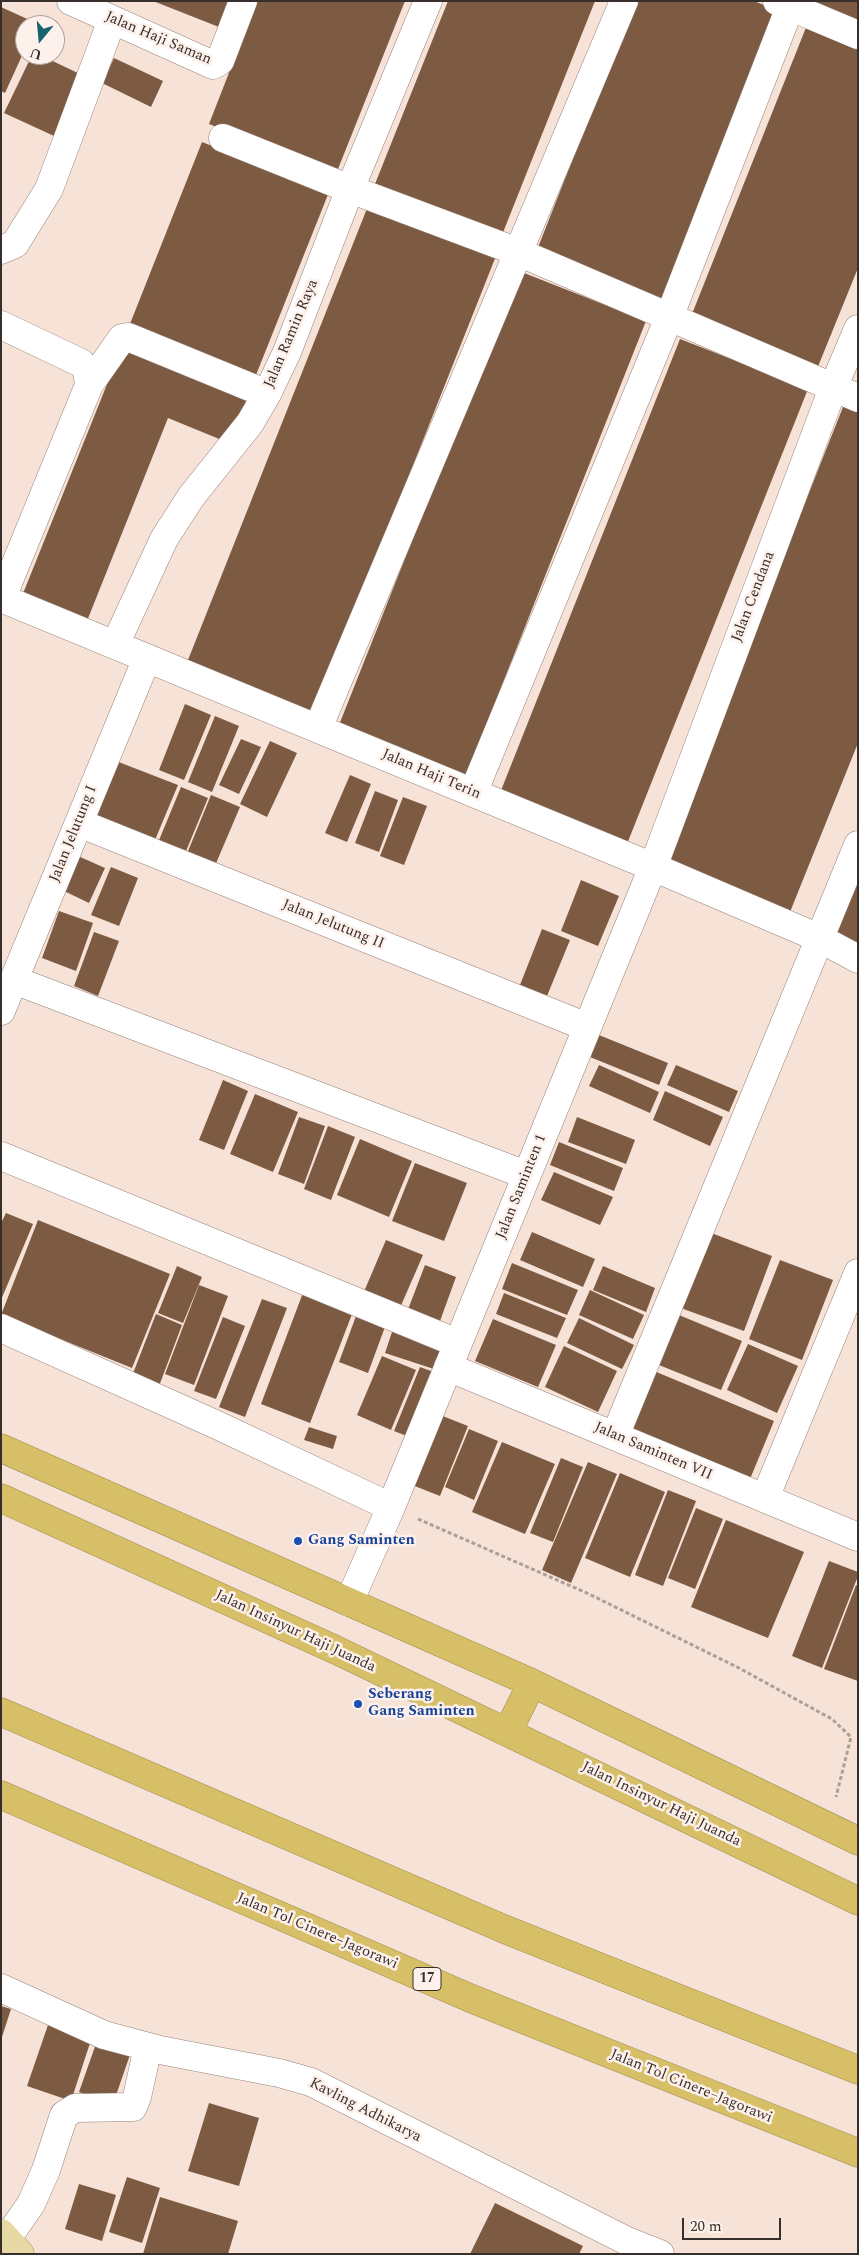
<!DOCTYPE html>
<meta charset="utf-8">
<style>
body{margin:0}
#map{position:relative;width:859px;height:2255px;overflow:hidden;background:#f7e2d8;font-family:Spectral,serif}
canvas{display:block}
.frame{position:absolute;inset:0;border:2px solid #372f2b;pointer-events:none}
.north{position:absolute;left:15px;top:15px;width:50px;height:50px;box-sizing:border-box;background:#fef1eb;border:1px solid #aea39e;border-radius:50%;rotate:197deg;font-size:14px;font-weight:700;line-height:20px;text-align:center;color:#372f2b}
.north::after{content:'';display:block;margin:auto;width:18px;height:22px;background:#18646e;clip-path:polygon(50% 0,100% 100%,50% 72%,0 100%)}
.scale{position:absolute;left:682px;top:2218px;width:99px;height:22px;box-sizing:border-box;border:2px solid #372f2b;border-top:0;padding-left:6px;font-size:15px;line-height:18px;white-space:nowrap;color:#372f2b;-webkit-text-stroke:4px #fef1eb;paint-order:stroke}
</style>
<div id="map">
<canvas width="859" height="2255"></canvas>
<div class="frame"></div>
<div class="north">U</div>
<div class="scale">20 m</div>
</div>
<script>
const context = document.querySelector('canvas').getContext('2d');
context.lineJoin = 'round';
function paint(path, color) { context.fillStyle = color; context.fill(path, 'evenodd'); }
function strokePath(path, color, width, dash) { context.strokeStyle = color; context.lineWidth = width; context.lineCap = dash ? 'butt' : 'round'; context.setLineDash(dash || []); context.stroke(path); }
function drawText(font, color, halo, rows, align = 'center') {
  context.font = font + ' Spectral,serif'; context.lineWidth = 5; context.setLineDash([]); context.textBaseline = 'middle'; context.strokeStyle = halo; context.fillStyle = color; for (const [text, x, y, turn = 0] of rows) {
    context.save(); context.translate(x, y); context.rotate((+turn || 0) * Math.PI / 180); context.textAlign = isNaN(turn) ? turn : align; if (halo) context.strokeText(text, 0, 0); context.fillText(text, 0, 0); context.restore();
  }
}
paint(new Path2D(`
 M153,1H234L224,29Z
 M257,1H405L336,174L209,124Z
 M448,1H595L502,235L375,184Z
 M635,1H754L779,11L662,305L535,255Z
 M804,1H858V29Z
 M1,7L36,23L25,25V49L5,93L1,91Z
 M807,25L858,45V268L817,369L690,319Z
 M32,55H40L82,75L54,136L4,113Z
 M114,58L163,81L151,107L102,83Z
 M202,142L329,192L252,385L126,334Z
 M368,206L496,256L314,715L186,665Z
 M519,271L646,321L464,781L337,730Z
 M680,339L808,389L625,849L498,798Z
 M124,342L251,389L229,443L168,418L85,626L20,601Z
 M845,402L858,407V743L790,912L663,861Z
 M185,704L211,715L184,780L159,770Z
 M215,716L239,726L212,792L188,782Z
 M241,739L261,747L239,794L219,785Z
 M270,741L297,753L267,817L240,804Z
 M116,761L178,785L155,840L94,815Z
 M350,775L371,784L347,842L325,833Z
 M181,787L208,798L184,856L157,845Z
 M375,791L398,800L379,852L355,843Z
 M211,795L240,807L214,868L186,856Z
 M403,797L427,806L404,865L380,856Z
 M78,856L105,868L89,903L62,890Z
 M111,867L138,878L119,926L91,915Z
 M858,875V950L832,940Z
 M581,880L619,896L598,946L561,931Z
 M59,911L93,923L76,971L42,958Z
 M542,929L570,940L547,996L520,985Z
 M94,932L119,941L98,996L74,986Z
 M594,1033L668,1063L659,1085L585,1055Z
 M599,1065L659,1092L650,1113L589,1086Z
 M676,1065L738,1091L729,1112L667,1085Z
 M223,1080L248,1091L224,1150L199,1140Z
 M665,1091L723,1117L710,1146L653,1120Z
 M255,1094L298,1112L273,1172L230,1154Z
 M299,1117L325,1126L304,1184L278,1174Z
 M577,1117L635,1140L626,1164L568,1142Z
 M328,1126L355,1137L331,1200L304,1189Z
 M360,1139L412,1161L389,1217L337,1195Z
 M559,1142L623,1168L614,1191L550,1165Z
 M415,1163L467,1183L444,1241L392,1221Z
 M554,1172L613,1197L600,1225L541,1200Z
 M6,1213L33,1224L1,1300V1223Z
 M38,1220L170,1274L132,1368L1,1315Z
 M706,1231L772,1256L744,1331L678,1307Z
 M532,1232L595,1259L583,1287L520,1260Z
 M386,1240L423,1255L396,1317L360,1301Z
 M780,1260L833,1280L802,1360L749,1339Z
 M512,1263L578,1290L567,1315L502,1289Z
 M425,1265L456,1277L436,1332L404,1320Z
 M177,1266L202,1277L183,1323L158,1313Z
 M603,1266L655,1288L646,1312L593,1290Z
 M199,1285L228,1296L194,1385L165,1374Z
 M304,1290L354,1309L310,1423L261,1404Z
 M590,1290L644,1315L633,1339L579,1315Z
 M504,1293L566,1318L557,1338L496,1314Z
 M262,1299L287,1308L245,1417L219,1407Z
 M674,1313L742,1341L721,1390L654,1363Z
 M156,1314L182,1325L159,1386L132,1376Z
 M356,1316L385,1327L368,1373L339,1362Z
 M223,1317L245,1326L216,1399L194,1391Z
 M579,1318L634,1345L622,1369L567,1343Z
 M493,1319L556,1345L538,1387L475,1361Z
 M394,1326L449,1343L440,1371L385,1353Z
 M748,1344L798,1366L777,1413L727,1390Z
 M564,1346L617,1371L598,1412L545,1387Z
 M382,1356L416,1370L391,1430L357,1415Z
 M420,1367L439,1374L412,1438L394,1431Z
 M654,1371L774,1421L750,1479L630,1429Z
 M435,1413L468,1426L440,1496L407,1483Z
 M309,1427L337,1436L333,1449L304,1440Z
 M469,1429L498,1441L474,1500L445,1487Z
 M502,1442L555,1464L525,1534L472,1512Z
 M561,1458L583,1467L553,1542L530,1533Z
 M588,1462L617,1474L571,1583L542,1570Z
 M620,1473L665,1492L630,1577L585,1558Z
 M668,1490L696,1501L663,1586L635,1575Z
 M696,1508L723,1519L695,1589L668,1578Z
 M726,1520L804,1552L768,1638L691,1607Z
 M829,1561L858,1572V1576L822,1668L792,1656Z
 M856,1585L858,1586V1681L824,1669Z
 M1,2006L11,2009L2,2037H1Z
 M48,2025L91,2040L71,2101L27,2086Z
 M98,2038L132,2049L113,2104L79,2092Z
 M209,2103L259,2118L239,2186L188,2171Z
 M127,2177L160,2188L142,2243L109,2232Z
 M79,2184L116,2195L102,2241L65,2229Z
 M160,2197L238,2221L228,2254H143Z
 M495,2203L583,2246L579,2254H470Z`), '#7d5b42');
const minor = new Path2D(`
 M71,1L213,65L220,61L243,1
 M777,1L858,35
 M223,138L350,189L518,252L858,398
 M1,250L15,244L49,189L112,20
 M1,325L81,363L87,370L89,385
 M1,598L653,867L819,938L858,959
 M1,600L89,385L122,338L128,337L267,394
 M115,645L164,539L191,497L250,423L267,394L287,352L350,189L428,1
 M318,728L624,1
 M473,793L670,315L790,7
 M79,823L587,1027
 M14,980L526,1175
 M1,1011L147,658
 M1,1156L457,1343
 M1,1328L217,1425L391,1507
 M448,1367L858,1537
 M615,1436L858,845
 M765,1498L858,1273
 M349,1602L391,1507L653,867L833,388L858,329
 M1,1988L104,2035L160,2050L279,2073L311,2082L627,2241L660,2254
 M1,2247L31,2204L46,2170L64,2115L75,2108L133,2107L137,2097L148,2047`);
const major = new Path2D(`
 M1,2233L20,2254`);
const highway = new Path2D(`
 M1,1448L532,1683L858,1841
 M1,1498L336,1650L858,1901
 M1,1712L504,1929L858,2070
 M508,1731L532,1683
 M1,1795L470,1998L858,2153`);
strokePath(minor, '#96837a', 29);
strokePath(major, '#9f8d52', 29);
strokePath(highway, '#9f8d52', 29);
strokePath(new Path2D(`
 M418,1519L589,1594L739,1668L832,1719L851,1737L836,1797`), '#af9e97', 3, [4, 2.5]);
strokePath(minor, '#fff', 28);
strokePath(major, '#e7d9a4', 28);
strokePath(highway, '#d7bf67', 28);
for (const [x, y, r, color] of [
 [298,1541,5,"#1a4fb4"],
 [358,1704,5,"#1a4fb4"]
]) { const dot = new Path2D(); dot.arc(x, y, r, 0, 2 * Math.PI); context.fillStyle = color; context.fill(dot); strokePath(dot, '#fef1eb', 2); }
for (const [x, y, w] of [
 [427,1979,28]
]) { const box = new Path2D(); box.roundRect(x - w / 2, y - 11.5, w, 23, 4); context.fillStyle = '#fef1eb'; context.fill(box); strokePath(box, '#372f2b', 1); }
drawText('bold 14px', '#372f2b', null, [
 ["17",427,1979]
]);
drawText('15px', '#372f2b', '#fef1eb', [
 ["Jalan Haji Saman",158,39,23],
 ["Jalan Ramin Raya",292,334,-67],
 ["Jalan Cendana",754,597,-69],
 ["Jalan Haji Terin",431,775,23],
 ["Jalan Jelutung I",74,834,-68],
 ["Jalan Jelutung II",333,925,22],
 ["Jalan Saminten 1",522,1187,-68],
 ["Jalan Saminten VII",653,1452,23],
 ["Jalan Insinyur Haji Juanda",295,1632,25],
 ["Jalan Insinyur Haji Juanda",661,1805,26],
 ["Jalan Tol Cinere–Jagorawi",317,1932,23],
 ["Jalan Tol Cinere–Jagorawi",691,2087,22],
 ["Kavling Adhikarya",365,2111,27]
]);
drawText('bold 15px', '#164399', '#fef1eb', [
 ["Gang Saminten",308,1541],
 ["Seberang",368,1695],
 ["Gang Saminten",368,1712]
], 'left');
</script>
